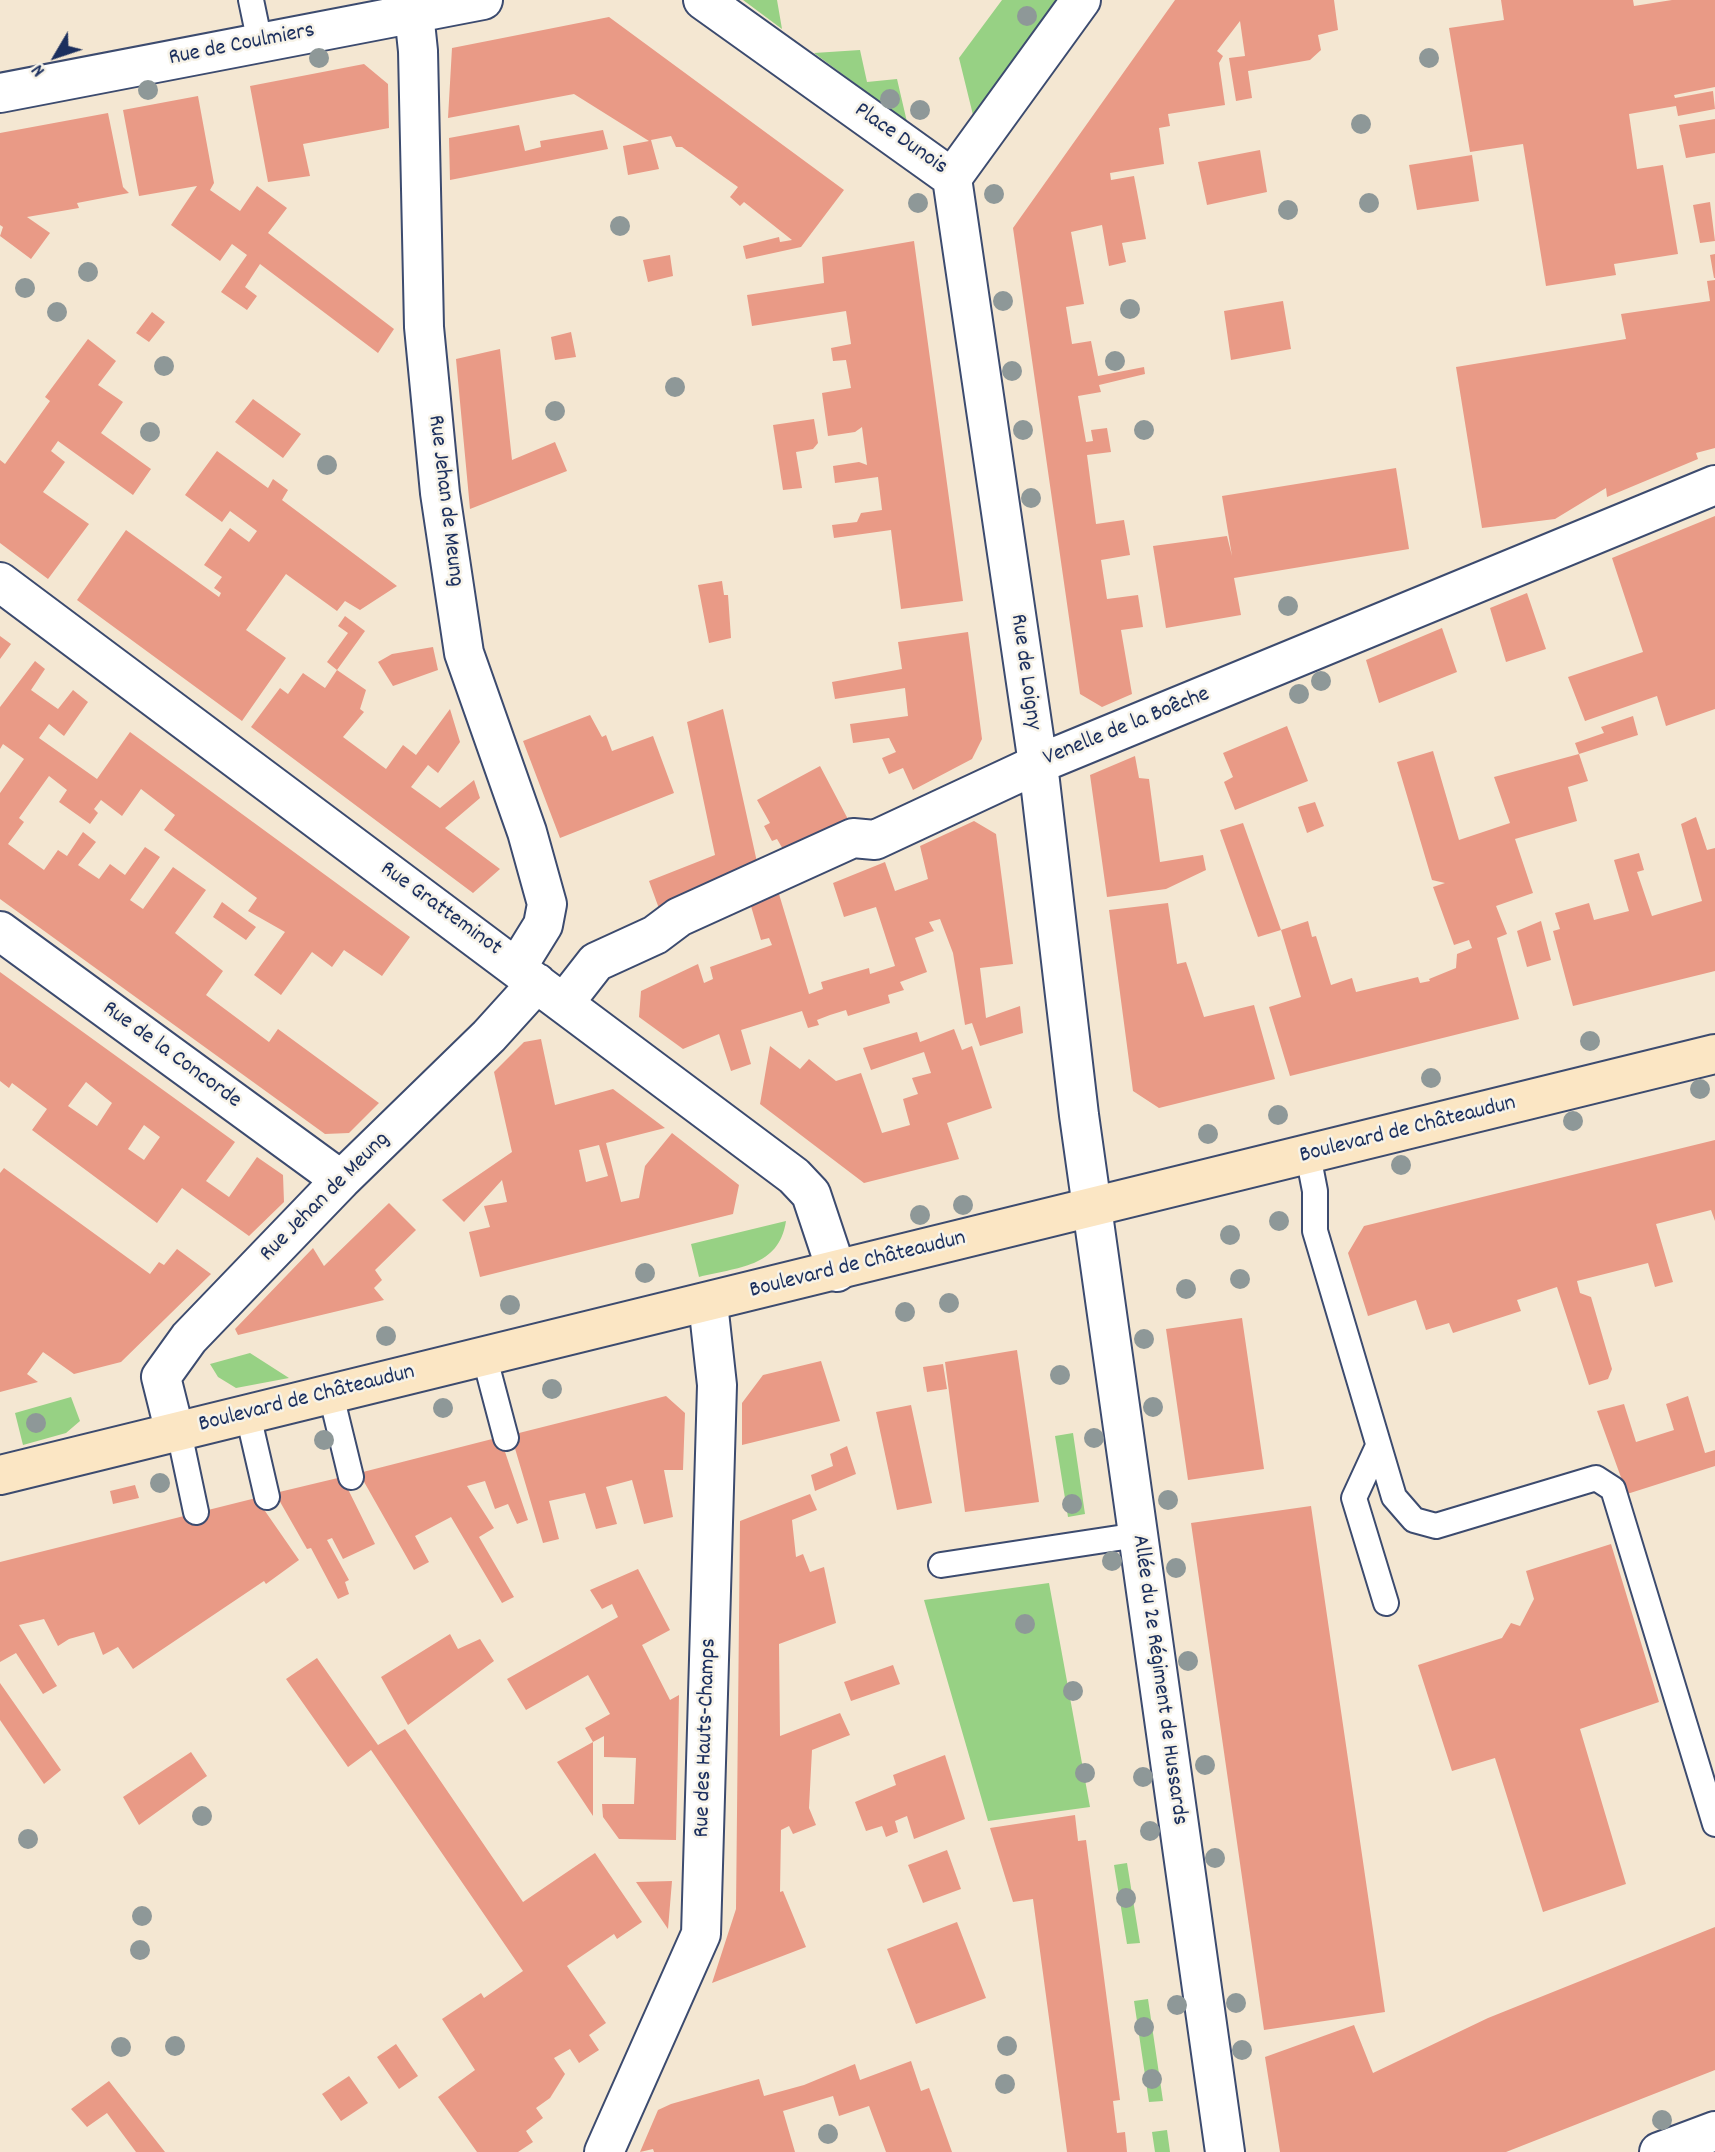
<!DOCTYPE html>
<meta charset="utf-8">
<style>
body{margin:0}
#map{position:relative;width:1715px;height:2152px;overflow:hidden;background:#f4e7d2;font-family:Dekko,sans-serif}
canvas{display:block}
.north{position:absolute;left:21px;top:21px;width:70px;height:70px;-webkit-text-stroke:5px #f7f3e8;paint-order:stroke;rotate:231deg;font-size:19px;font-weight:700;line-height:28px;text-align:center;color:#1b2f5e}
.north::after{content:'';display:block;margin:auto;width:24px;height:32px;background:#1b2f5e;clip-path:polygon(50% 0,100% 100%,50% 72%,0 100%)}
</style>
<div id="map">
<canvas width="1715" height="2152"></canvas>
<div class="north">N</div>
</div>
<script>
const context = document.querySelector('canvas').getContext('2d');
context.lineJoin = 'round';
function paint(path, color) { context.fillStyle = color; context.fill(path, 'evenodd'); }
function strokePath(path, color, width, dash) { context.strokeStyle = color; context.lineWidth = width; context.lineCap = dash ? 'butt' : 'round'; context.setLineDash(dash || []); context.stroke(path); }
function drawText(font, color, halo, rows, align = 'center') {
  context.font = font + ' Dekko,sans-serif'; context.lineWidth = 5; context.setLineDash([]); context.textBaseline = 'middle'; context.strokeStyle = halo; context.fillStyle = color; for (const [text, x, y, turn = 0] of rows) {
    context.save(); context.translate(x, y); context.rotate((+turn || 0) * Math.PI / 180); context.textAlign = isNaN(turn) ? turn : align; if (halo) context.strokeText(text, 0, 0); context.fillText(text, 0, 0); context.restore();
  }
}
paint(new Path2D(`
 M743,0H777L782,29Z
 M1002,0H1056L973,115L959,58Z
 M860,50L867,82L897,79L907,122L814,53Z
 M786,1221C779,1268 737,1267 699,1277L691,1244Z
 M250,1353L289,1378L236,1388L218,1377L210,1364Z
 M71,1397L80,1421L66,1433L23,1445L15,1413Z
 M1073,1433L1085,1514L1068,1517L1055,1436Z
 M1049,1583L1090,1807L988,1821L924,1600Z
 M1127,1863L1140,1943L1127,1944L1114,1865Z
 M1148,1999L1163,2101L1149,2102L1134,2001Z
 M1167,2130L1170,2152H1155L1152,2132Z`), '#97d184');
paint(new Path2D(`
 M1175,0H1334L1338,30L1318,35L1321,50L1310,60L1248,71L1252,98L1236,101L1229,58L1245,56L1240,21L1217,51L1223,56L1219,63L1225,105L1168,114L1170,126L1159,128L1164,164L1110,173L1111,180L1134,176L1146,239L1122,243L1126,262L1109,266L1102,225L1071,232L1084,304L1066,307L1072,344L1091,341L1098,376L1144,367L1145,374L1099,385L1101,392L1078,396L1086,442L1093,441L1091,430L1107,428L1111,452L1087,455L1096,524L1124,520L1130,555L1101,560L1107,599L1138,595L1143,627L1121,630L1132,694L1102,707L1080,694L1013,228Z
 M1501,0H1633L1634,6L1672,0H1715V87L1674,95L1675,98L1713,91L1715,109L1678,116L1676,106L1629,114L1637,169L1663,165L1678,254L1614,264L1616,275L1546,286L1523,144L1470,152L1449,28L1504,20Z
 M609,17L844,190L801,247L746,259L743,246L779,237L780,242L792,240L744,202L740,206L730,197L738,187L682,147H676L671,136L651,140L659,169L628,175L623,146L649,141L574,94L448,118L452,48Z
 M364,64L388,84L389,128L303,144L310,176L268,182L250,86Z
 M198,96L214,183L210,190L240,211L257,186L287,208L268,233L394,329L378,353L260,264L245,287L257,296L247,310L221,292L247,255L232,244L220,261L171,225L197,186L139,196L123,110Z
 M108,113L123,187L129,193L77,203L79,208L27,217L50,233L31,259L0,236L3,227L0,225V133Z
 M1715,119V153L1686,158L1679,125Z
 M519,125L525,151L541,147L540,141L603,130L608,149L450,180L449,138Z
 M1260,150L1267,192L1207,205L1198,162Z
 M1472,155L1479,201L1417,210L1409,165Z
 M1710,202L1715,241L1700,243L1693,205Z
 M914,241L963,601L901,609L891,530L834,538L832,525L857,522L861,513L882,510L878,477L835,483L833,466L859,462L867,465L862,427L855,432L828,436L822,393L851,388L846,360L833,361L831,348L851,344L846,311L752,326L747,295L824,283L822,257Z
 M1715,254V278H1714L1710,255Z
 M670,255L673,276L648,282L643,260Z
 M1715,280V448L1696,453L1698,459L1607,497L1606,488L1555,519L1482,528L1456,367L1626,339L1621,314L1710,301L1707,281Z
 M1283,301L1291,349L1231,360L1224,311Z
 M152,312L165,322L149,342L136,333Z
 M571,332L576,357L555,360L551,337Z
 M88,339L116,361L98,385L123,402L101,433L151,469L133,495L58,441L51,451L65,462L43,492L89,524L48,579L0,543V460L5,464L50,401L45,397Z
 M500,349L512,460L555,442L567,471L470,509L456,359Z
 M253,399L301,434L283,458L235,422Z
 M814,419L818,443L813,449L796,452L802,488L783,490L773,425Z
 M217,451L268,488L273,479L288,490L282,500L397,586L360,610L345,601L337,611L286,574L246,630L286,658L242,721L77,600L126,530L219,597L221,593L214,588L222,577L204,565L230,528L249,542L257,531L230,511L222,522L185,495Z
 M1396,468L1409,549L1234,578L1241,615L1166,628L1153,546L1227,536L1232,556L1222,496Z
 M1715,516V709L1666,726L1657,696L1585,721L1568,677L1643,652L1612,558Z
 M722,581L724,595H728L731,638L709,643L698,585Z
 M1527,593L1546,649L1506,662L1490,608Z
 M345,616L365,631L337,670L327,662L348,633L338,626Z
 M1442,628L1457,672L1379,703L1366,660Z
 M968,632L982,739L972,759L913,790L903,768L889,774L882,758L896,752L889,738L853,743L850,724L908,716L905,688L835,699L832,682L902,669L898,642Z
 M0,636L11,644L0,659Z
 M433,647L438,670L393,686L378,662L392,654Z
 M35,661L45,669L31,690L58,709L73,690L88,702L64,736L49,724L39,738L97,779L130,732L410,937L382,976L344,950L332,967L312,952L281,995L254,975L285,932L248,911L257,898L164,830L175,815L141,789L122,816L101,800L94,809L98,813L90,824L59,802L67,790L49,776L19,818L24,822L8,844L44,870L58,850L67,856L83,832L96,842L78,865L99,879L110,864L125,875L145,847L160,857L130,900L143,909L173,867L206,890L175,933L223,971L206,995L269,1042L278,1029L379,1103L349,1133L325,1134L0,899V793L24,759L3,744L0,749V707Z
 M337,670L366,690L360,709L364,712L343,737L386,769L403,745L416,755L450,709L460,742L438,773L428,765L411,787L440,808L474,780L480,798L445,828L500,869L473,893L251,727L280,688L288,694L303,673L325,688Z
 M723,709L759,871L661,914L649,881L715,855L687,722Z
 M590,715L602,737L606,735L612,751L653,736L674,793L560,838L523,741Z
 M1633,716L1638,735L1579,754L1588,781L1568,787L1577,821L1515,839L1533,893L1496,906L1507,934L1497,938L1519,1019L1290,1076L1269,1007L1301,997L1281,930L1308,921L1312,937L1316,936L1331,985L1352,978L1356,992L1418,977L1420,983L1430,981L1429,979L1456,968L1457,954L1472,948L1469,940L1454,945L1433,887L1445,883L1432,880L1397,762L1433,751L1459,840L1510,823L1494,777L1579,754L1575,743L1604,733L1601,727Z
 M1287,726L1308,781L1235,810L1224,782L1233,777L1223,753Z
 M1135,756L1139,778L1149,779L1160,862L1203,855L1206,870L1166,889L1107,897L1090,775Z
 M820,766L850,823L787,856L777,839L772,841L764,826L770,823L757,800Z
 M1315,802L1324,826L1307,833L1298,807Z
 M1696,817L1707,850L1715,848V971L1573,1006L1553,931L1560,929L1555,913L1589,903L1594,920L1629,911L1614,860L1639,853L1644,870L1637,872L1652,916L1702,901L1681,824Z
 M974,821L996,834L1013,964L980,968L986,1018L1020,1006L1023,1033L980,1046L972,1023L965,1025L953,953L940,919L929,922L934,931L915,938L927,972L900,982L904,990L888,995L890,1003L848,1016L846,1010L830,1015L817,1020L819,1025L808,1028L802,1011L741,1030L751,1064L731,1071L719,1034L683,1049L639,1017L641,991L698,964L704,983L713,979L710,967L772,945L769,938L761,940L748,896L776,884L809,994L823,989L821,982L869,968L870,974L895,966L876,907L844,917L833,883L885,862L895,891L928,879L920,846Z
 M1243,823L1281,930L1258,937L1220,830Z
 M222,902L256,927L246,940L213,917Z
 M1168,903L1177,964L1186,962L1204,1017L1254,1005L1275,1079L1159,1108L1133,1091L1109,910Z
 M1541,921L1551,960L1527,967L1517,931Z
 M0,972L235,1142L206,1181L229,1197L257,1157L283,1175L284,1202L249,1236L182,1188L157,1223L32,1130L47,1109L12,1083L9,1088L0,1081ZM86,1082L112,1103L97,1126L68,1106ZM144,1125L160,1137L144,1160L128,1149Z
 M954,1029L962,1050L972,1046L992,1108L947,1123L959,1159L864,1183L760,1104L770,1046L800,1069L809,1059L836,1081L861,1073L882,1133L910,1125L903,1099L918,1094L912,1078L931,1073L924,1052L871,1070L863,1048L917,1032L920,1042Z
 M541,1039L555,1105L613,1089L665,1128L606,1143L621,1202L639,1198L645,1166L672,1133L739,1185L733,1214L480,1277L469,1232L490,1227L484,1206L507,1202L502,1180L464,1222L442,1200L512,1152L494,1072L524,1042ZM599,1145L608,1176L586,1182L579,1150Z
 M1715,1140V1221L1711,1210L1656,1224L1673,1282L1655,1287L1648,1263L1577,1281L1580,1293L1591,1297L1612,1369L1608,1379L1589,1385L1557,1287L1517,1300L1521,1311L1453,1333L1449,1323L1426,1330L1416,1300L1368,1316L1348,1253L1364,1226Z
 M4,1168L150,1274L159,1262L164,1265L177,1249L211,1274L121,1362L74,1374L43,1352L27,1374L38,1382L0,1392V1173Z
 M389,1203L416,1230L375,1270L382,1280L374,1288L384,1300L238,1335L235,1329L313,1248L324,1266Z
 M1242,1318L1264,1469L1188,1480L1166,1329Z
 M1017,1350L1039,1502L965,1512L945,1362Z
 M821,1361L840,1421L742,1445V1403L763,1375Z
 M943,1364L947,1389L927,1392L923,1367Z
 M666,1396L685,1413L683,1470H664L673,1517L644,1524L632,1480L606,1487L617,1524L596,1529L585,1493L549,1501L559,1539L543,1543L511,1435Z
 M1688,1396L1705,1453L1715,1450V1466L1627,1494L1597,1411L1624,1404L1636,1442L1674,1430L1666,1404Z
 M911,1405L932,1503L897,1510L876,1412Z
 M500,1437L528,1520L517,1524L508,1504L495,1509L485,1481L467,1486L494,1528L479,1537L514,1597L502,1603L451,1517L415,1536L429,1562L414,1570L359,1473Z
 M847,1446L856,1474L815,1491L811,1475L833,1466L830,1454Z
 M342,1477L375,1544L343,1559L332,1538L327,1540L349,1580L345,1582L349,1594L338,1599L311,1548L307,1549L275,1493Z
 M135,1485L139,1498L113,1504L110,1491Z
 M810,1494L817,1510L792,1520L796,1557L803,1554L810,1572L824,1567L836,1623L779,1644L780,1736L840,1713L850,1735L812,1750L809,1808L816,1825L793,1834L789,1826L781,1830L780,1892L783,1891L806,1947L712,1983L736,1909L740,1521Z
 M256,1498L299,1560L266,1584L264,1581L133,1669L118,1647L103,1655L94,1632L69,1639L58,1646L44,1619L19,1625L57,1686L43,1694L16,1653L0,1662V1562Z
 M1311,1506L1385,2012L1264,2030L1191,1523Z
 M1611,1544L1659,1702L1580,1729L1626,1884L1543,1912L1495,1758L1452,1771L1418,1665L1502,1638L1511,1623L1520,1626L1534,1599L1526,1571Z
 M638,1569L670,1630L642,1645L670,1700L679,1695L676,1840L619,1839L603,1817L602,1804H634L636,1758L604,1757V1736L593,1742V1816L557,1762L593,1742L585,1728L610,1714L588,1675L526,1710L507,1679L618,1617L612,1604L602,1609L590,1590Z
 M450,1634L458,1649L480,1639L494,1661L408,1725L381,1677Z
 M317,1658L378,1745L405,1729L523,1902L595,1853L642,1922L617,1939L614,1934L567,1966L606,2023L589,2035L599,2050L579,2063L570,2049L554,2058L565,2074L550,2098L536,2108L543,2118L526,2131L533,2142L518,2152H477L438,2097L475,2070L442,2019L481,1993L484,1998L523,1971L371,1750L348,1767L286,1679Z
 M893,1665L900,1684L851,1701L844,1682Z
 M0,1683L61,1770L44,1784L0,1720Z
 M191,1752L207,1776L139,1825L123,1797Z
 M945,1755L965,1819L914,1839L907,1816L895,1821L898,1832L886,1837L882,1826L866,1831L855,1802L896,1785L893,1775Z
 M1075,1815L1078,1841L1086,1840L1120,2100L1113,2101L1117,2133L1125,2132L1127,2152H1067L1033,1899L1013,1902L990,1828Z
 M947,1850L961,1889L923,1903L908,1865Z
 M672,1881L668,1929L636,1882Z
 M957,1922L986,1998L916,2024L887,1949Z
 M1715,1927V2070L1506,2152H1280L1265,2057L1354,2025L1373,2073L1488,2018Z
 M396,2044L418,2076L399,2089L377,2057Z
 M911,2061L921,2091L929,2088L952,2152H886L869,2106L839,2116L833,2096L783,2111L795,2152H654L653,2149L640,2152L658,2110L671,2104L759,2079L764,2096L804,2085L855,2064L860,2080Z
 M349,2076L368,2103L341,2121L322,2094Z
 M109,2081L165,2152H136L107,2113L87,2127L71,2109Z`), '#e99a86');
const service = new Path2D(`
 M251,0L260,43
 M1308,1155L1315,1191V1231L1394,1497L1414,1520L1436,1526L1596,1478L1613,1489L1715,1824
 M484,1355L506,1438
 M331,1395L351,1477
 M248,1415L267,1497
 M179,1432L196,1512
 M1378,1446L1354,1498L1386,1603
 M941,1565L1138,1535`);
const minor = new Path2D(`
 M703,0L952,178
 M414,13L418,51L424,327L440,493L464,653L527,832L547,904L543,925L517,967
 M0,93L483,0
 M952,178L1038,764L1079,1115L1225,2152
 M952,178L1081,0
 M0,582L794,1176L811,1194L837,1272
 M0,931L341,1180
 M564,1003L596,962L655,935L679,917L853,838L875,840L1038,764L1715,485
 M175,1433L161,1377L189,1338L341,1180L489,1036L537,983
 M604,2152L701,1934L717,1385L708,1303
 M1659,2152L1715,2131`);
const secondary = new Path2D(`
 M0,1475L1715,1054`);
strokePath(service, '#3c4b6f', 28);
strokePath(minor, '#3c4b6f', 42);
strokePath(secondary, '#3c4b6f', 42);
strokePath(service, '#fff', 24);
strokePath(minor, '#fff', 38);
strokePath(secondary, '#fbe6c4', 38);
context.fillStyle = '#8e9898';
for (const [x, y] of [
 [1027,16],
 [319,58],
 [1429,58],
 [148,90],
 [890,99],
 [920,110],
 [1361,124],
 [994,194],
 [918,203],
 [1369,203],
 [1288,210],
 [620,226],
 [88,272],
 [25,288],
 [1003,301],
 [1130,309],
 [57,312],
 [1115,361],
 [164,366],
 [1012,371],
 [675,387],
 [555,411],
 [1023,430],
 [1144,430],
 [150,432],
 [327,465],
 [1031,498],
 [1288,606],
 [1321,681],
 [1299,694],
 [1590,1041],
 [1431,1078],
 [1700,1089],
 [1278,1115],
 [1573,1121],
 [1208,1134],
 [1401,1165],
 [963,1205],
 [920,1215],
 [1279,1221],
 [1230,1235],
 [645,1273],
 [1240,1279],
 [1186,1289],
 [949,1303],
 [510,1305],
 [905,1312],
 [386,1336],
 [1144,1339],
 [1060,1375],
 [552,1389],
 [1153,1407],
 [443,1408],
 [36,1423],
 [1094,1438],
 [324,1440],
 [160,1483],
 [1168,1500],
 [1072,1504],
 [1112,1561],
 [1176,1568],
 [1025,1624],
 [1188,1661],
 [1073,1691],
 [1205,1765],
 [1085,1773],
 [1143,1777],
 [202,1816],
 [1150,1831],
 [28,1839],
 [1215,1858],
 [1126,1898],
 [142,1916],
 [140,1950],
 [1236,2003],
 [1177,2005],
 [1144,2027],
 [175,2046],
 [1007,2046],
 [121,2047],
 [1242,2050],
 [1152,2079],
 [1005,2084],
 [1662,2120],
 [828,2134]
]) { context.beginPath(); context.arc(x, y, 10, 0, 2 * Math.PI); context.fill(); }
drawText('23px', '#1b2f5e', '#f7f3e8', [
 ["Rue de Coulmiers",242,46,-11],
 ["Place Dunois",900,140,35],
 ["Rue Jehan de Meung",444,501,83],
 ["Rue de Loigny",1024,672,82],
 ["Venelle de la Boêche",1127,728,-22],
 ["Rue Gratteminot",440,910,36],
 ["Rue de la Concorde",171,1056,36],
 ["Boulevard de Châteaudun",1408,1131,-14],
 ["Rue Jehan de Meung",326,1198,-45],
 ["Boulevard de Châteaudun",858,1266,-14],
 ["Boulevard de Châteaudun",307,1400,-14],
 ["Allée du 2e Régiment de Hussards",1158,1680,82],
 ["Rue des Hauts-Champs",707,1738,-88]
]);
</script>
